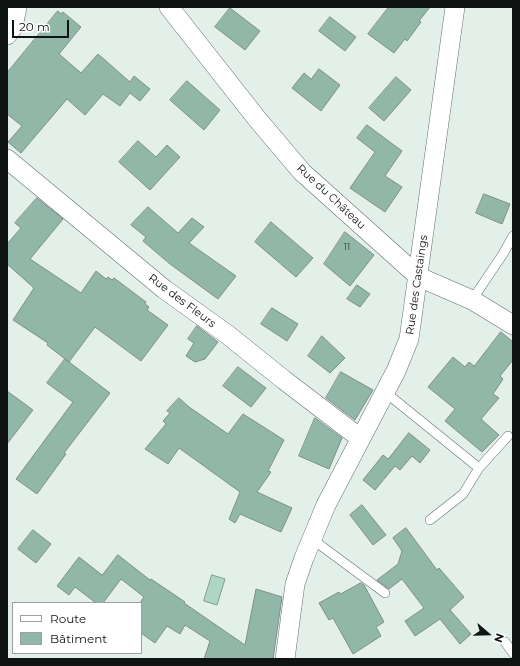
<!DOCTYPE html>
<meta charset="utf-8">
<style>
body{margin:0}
#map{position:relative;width:520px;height:666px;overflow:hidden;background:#e2f0e9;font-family:Montserrat,sans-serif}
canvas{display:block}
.frame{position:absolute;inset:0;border:8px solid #0f1311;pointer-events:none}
.legend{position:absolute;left:12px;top:602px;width:130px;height:52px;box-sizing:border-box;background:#fff;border:1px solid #9fa1a0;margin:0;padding:5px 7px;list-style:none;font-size:12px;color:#0f1311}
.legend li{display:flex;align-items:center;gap:8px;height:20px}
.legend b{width:20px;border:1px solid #9fa1a0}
.north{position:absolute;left:468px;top:614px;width:40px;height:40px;-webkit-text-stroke:3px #fff;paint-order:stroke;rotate:110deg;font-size:11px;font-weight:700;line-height:16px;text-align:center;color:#0f1311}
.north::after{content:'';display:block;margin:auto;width:14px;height:18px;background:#0f1311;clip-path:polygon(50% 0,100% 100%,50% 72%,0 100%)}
.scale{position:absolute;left:12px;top:20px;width:57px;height:18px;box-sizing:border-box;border:2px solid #0f1311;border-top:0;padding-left:5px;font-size:12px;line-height:14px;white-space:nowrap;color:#0f1311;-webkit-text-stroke:3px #fff;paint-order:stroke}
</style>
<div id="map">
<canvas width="520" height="666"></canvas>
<div class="frame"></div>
<ul class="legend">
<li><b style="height:5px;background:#fff"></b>Route</li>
<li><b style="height:11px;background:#90b7a7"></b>Bâtiment</li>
</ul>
<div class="north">N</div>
<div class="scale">20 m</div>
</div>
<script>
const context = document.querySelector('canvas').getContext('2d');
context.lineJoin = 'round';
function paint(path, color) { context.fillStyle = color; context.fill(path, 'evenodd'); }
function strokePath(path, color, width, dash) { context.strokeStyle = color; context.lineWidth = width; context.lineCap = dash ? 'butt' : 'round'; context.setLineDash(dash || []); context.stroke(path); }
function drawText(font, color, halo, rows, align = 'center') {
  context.font = font + ' Montserrat,sans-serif'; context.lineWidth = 3.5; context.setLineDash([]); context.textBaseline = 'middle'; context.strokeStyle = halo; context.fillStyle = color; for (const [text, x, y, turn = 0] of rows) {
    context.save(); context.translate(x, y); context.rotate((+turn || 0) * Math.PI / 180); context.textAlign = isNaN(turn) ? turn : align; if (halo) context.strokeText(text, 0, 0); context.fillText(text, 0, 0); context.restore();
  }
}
const water = new Path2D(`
 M212,575L225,579L217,605L204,601Z`);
paint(water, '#aed6c5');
strokePath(water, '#7e9c8f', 1);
const building = new Path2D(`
 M389,7H430L419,21L421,22L407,41L405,39L394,53L368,34Z
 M230,8L260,31L245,50L215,27Z
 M58,11L61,14L63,12L81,27L59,54L81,73L98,54L130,82L134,76L150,89L140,101L130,93L120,106L103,94L85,115L67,99L21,153L8,142L22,126L7,114V73Z
 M330,17L356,37L345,51L319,31Z
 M319,69L340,85L321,111L292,88L304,73L311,79Z
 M396,77L411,90L384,121L369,108Z
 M187,81L220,110L204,130L170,100Z
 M367,125L402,151L385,176L402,187L385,212L350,188L375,152L357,138Z
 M138,141L156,157L167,145L180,157L150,190L119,162Z
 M484,194L510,204L502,224L476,213Z
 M37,198L63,219L30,259L81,293L96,271L106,279L108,277L112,280L114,278L146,302L145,304L149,307L147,310L168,325L141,361L95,327L69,362L47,345L48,343L13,320L34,288L7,264V244L21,228L15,223Z
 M148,207L178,233L192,218L204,227L189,243L236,276L218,299L170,264L143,241L146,237L131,225Z
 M271,222L313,258L296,277L255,242Z
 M345,232L374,255L350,286L324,264Z
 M357,285L370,294L360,307L347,299Z
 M272,308L298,324L287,341L261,324Z
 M197,326L218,342L205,359L195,362L186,356L194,343L188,339Z
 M501,332L513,342V360L500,376L503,379L493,394L499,398L481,419L499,435L482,452L445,421L455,409L428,387L453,357L465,367L469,362L474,366Z
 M322,336L345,358L330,373L308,356Z
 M65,359L110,393L64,453L66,454L37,494L16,479L73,402L47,383Z
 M238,367L266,388L251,407L223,386Z
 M341,372L373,390L355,420L326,398Z
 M7,391L33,410L7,444Z
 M179,398L189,407L228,434L243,414L284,440L268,471L271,472L257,492L292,508L281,532L240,514L235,523L229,519L240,492L179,448L168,464L145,449L166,424L163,421L170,413L167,411Z
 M315,418L342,438L329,469L299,456Z
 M409,433L430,450L420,463L412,456L400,470L395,466L375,490L363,480L383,455L388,459Z
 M362,505L386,535L373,545L350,515Z
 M406,528L437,570L439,568L464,597L450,610L471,634L460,644L440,619L415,636L405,621L424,608L402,579L389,589L377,580L398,564L402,551L393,538Z
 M33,530L51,544L36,563L18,549Z
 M118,555L150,580L151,579L185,602L184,603L245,645L256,589L282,597L273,659H204L210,641L185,625L180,634L167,626L155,643L141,633V601L144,597L121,579L103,603H96L75,587L69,595L57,586L79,557L102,575Z
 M361,583L364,585L384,622L376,627L381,636L353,654L333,618L329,620L319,603L339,592L340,594Z`);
paint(building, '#90b7a7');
strokePath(building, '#818e88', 1);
const service = new Path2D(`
 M472,300L503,254L513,236
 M385,392L479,468L463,494L430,520
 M479,468L508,436
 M312,539L385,593
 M505,642L513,653`);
const minor = new Path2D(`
 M169,7L258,120L302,172L419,277L472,300L513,325
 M7,35L13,27L17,7
 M7,159L164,289L228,335L284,380L360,438
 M285,659L295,584L304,558L326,505L396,371L409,339L455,7`);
strokePath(service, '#626e69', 10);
strokePath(minor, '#626e69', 20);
strokePath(service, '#fff', 9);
strokePath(minor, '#fff', 19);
drawText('9px', '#2f3c36', null, [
 ["11",347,247]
]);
drawText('11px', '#0f1311', '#fff', [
 ["Rue du Château",331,197,43],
 ["Rue des Castaings",417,285,-82],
 ["Rue des Fleurs",182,301,37]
]);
</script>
